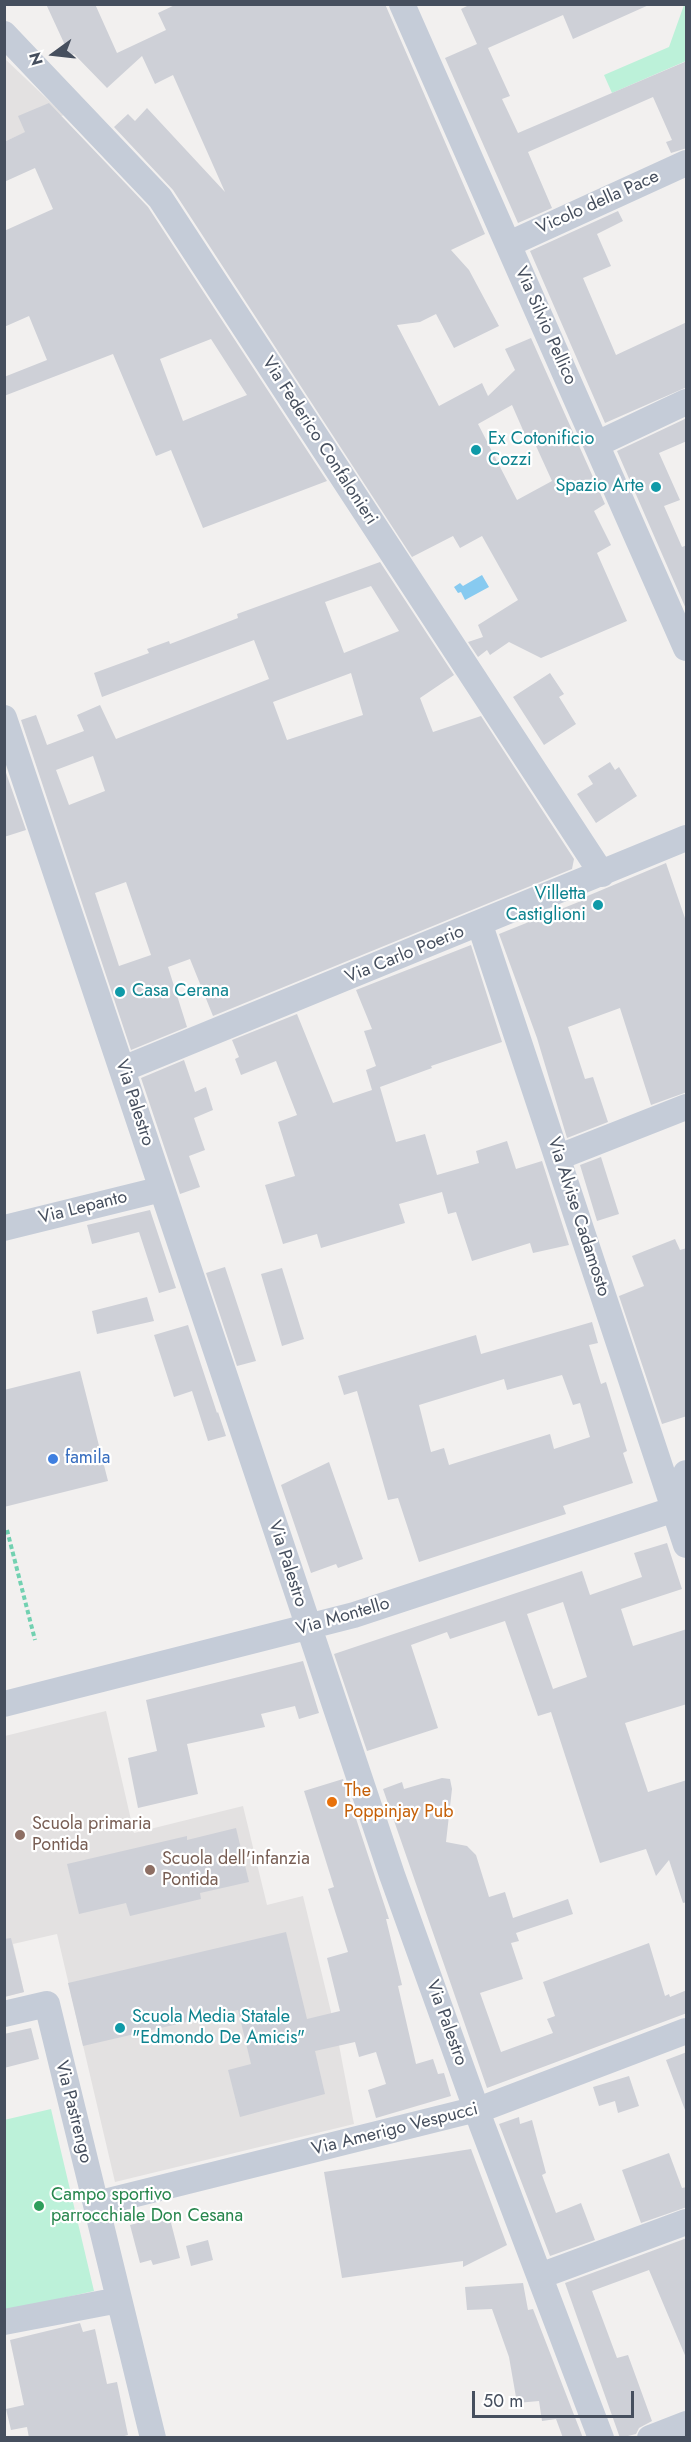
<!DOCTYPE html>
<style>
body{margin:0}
#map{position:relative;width:691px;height:2442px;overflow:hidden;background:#f2f0ef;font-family:Jost,sans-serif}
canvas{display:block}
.frame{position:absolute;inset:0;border:6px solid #464f5e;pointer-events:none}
.north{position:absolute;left:24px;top:24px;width:60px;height:60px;-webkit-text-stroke:4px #fff;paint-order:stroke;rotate:255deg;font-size:16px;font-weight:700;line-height:24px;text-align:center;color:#464f5e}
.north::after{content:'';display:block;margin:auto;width:21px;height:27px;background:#464f5e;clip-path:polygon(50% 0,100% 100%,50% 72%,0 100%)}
.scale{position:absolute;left:472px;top:2391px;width:162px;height:27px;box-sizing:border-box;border:3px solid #464f5e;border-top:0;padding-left:8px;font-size:18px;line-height:21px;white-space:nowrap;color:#464f5e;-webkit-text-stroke:4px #fff;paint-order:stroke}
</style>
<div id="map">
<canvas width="691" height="2442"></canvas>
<div class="frame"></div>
<div class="north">N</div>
<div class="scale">50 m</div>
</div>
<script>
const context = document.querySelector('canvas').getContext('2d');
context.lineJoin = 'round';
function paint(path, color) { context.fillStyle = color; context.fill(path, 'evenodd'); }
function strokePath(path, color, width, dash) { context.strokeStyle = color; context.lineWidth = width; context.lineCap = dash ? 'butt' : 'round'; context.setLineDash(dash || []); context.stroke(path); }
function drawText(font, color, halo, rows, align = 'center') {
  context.font = font + ' Jost,sans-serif'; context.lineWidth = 4.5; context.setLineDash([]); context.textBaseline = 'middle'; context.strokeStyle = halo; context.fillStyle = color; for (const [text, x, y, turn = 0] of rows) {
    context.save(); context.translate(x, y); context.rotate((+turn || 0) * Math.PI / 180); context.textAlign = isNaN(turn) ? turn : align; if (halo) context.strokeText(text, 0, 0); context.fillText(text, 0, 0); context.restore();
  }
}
paint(new Path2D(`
 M4,58L64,115L4,142Z
 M106,1711L134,1833L243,1806L267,1905L303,1896L339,2045L354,2124L115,2182L57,1934L13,1944L24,1992L5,1997V1736Z`), '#e3e1e1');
paint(new Path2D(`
 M684,5H686V61L612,93L604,75L669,47Z
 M51,2109L94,2291L5,2311L4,2120Z`), '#bcf1d9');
paint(new Path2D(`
 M482,575L489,587L465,600L461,592L458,593L454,587L460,583L463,586Z`), '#87caf0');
paint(new Path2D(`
 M46,4H95L117,53L166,30L158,13L177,4H385L485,234L451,250L469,270L499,326L454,348L436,314L420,322L397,325L439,406L482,383L488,396L515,370L505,349L531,338L605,504L594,511L611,545L597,553L627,621L541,658L509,642L490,655L487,650L478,657L468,642L483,637L478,625L518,600L482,536L460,548L453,536L412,557L173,190L114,127L128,114L135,121L147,108L225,192L173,75L155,84L142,56L107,88L74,54L70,56ZM512,405L526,437L531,435L552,481L517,500L478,424Z
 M471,4H651L573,39L563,15L488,48L510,96L502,99L518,133L687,61V148L671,153L666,142L672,140L653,97L528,152L552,208L518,223L445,58L477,44L461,9Z
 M49,103L148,207L327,481L203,528L171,450L156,456L113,354L4,396V377L47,360L29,316L4,327V231L53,209L35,168L4,182V142L25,132L18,116ZM211,339L247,395L183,421L160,359Z
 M618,211L623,221L597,234L611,266L583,278L616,355L687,322V387L605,423L530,251Z
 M687,418V441L659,453L680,500L664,506L682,547L687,545L686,609L617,451Z
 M380,562L454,675L420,698L433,732L481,716L574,859L572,869L213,1016L190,959L168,967L187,1027L131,1050L21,720L36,715L47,745L84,731L77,715L100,705L116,739L269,679L254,640L102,697L94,673L149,653L147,649L169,641L170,644L238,618L237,614ZM371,586L399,631L344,653L325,602ZM351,673L363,715L287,740L273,702ZM93,756L105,791L69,805L56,770ZM126,882L151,955L119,966L95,893Z
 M550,673L564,694L559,697L576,724L544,745L513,697Z
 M610,762L615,770L619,767L637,796L596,823L577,794L593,784L588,776Z
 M4,767L26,830L4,837Z
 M666,863L687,924V1092L651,1105L620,1008L568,1027L585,1079L593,1077L608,1122L567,1138L537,1038L499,934L586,899L585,897Z
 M471,945L502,1042L431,1066L432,1068L380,1087L396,1142L425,1134L437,1175L479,1163L476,1151L507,1141L516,1169L542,1161L569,1245L533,1253L530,1243L472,1261L456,1212L448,1214L442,1192L399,1204L405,1223L321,1248L317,1234L283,1244L265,1185L295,1176L278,1122L297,1115L276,1061L241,1075L235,1059L239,1057L232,1040L297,1014L333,1103L372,1090L366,1070L376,1066L364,1031L372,1029L356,990Z
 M184,1060L195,1092L206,1087L213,1110L194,1118L205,1150L189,1156L200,1187L180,1194L141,1078Z
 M601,1157L619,1214L597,1221L580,1165Z
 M150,1210L176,1288L159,1293L139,1232L92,1244L87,1225Z
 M675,1239L680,1250L687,1248V1416L662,1424L619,1296L644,1286L632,1256Z
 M225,1267L256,1361L237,1366L206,1273Z
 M282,1268L304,1339L282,1346L261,1274Z
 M147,1297L154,1321L97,1334L92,1311Z
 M592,1322L598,1343L589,1345L601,1384L606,1382L627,1451L623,1453L633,1483L563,1506L566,1514L419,1562L398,1498L388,1500L357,1391L344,1395L338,1376L476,1335L481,1354ZM562,1375L573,1405L580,1403L590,1437L554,1449L550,1434L449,1465L444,1448L431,1452L419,1405L504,1379L507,1390Z
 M188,1325L217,1413L218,1412L226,1436L208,1441L192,1391L174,1397L154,1335Z
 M80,1371L108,1481L4,1507V1390Z
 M329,1462L363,1559L338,1568L336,1564L311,1573L281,1485Z
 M667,1543L682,1589L621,1609L633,1646L687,1629V1704L625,1723L648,1792L687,1780V1902L683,1903L669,1860L656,1876L646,1849L600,1863L551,1712L538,1716L505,1621L450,1639L447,1632L411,1645L438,1728L367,1751L334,1654L582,1571L590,1595L642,1577L634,1553ZM563,1602L587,1677L553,1689L527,1614Z
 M303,1661L319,1713L299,1719L295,1706L261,1714L265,1727L187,1744L198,1794L138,1808L128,1758L157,1751L146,1700Z
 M442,1778L450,1779L452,1789L446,1842L467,1846L476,1855L489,1897L505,1892L513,1918L568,1899L573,1914L516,1933L519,1941L511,1943L523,1979L480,1993L501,2052L553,2033L547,2019L555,2016L543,1982L649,1943L665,1996L669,1994L670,1997L687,1990V2013L487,2088L383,1789L402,1782L404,1789Z
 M343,1779L389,1919H386L402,1985L398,1986L416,2064L433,2059L438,2074L444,2073L451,2096L376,2118L368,2090L386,2084L376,2052L359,2057L355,2042L315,2051L325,2094L240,2117L228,2070L251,2064L238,2010L83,2046L68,1983L286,1932L307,2019L340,2011L327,1958L348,1952L328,1889L334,1887L304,1791Z
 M236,1828L249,1882L200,1893L201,1899L130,1916L126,1903L79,1914L67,1864L187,1836V1840Z
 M11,1938L24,1992L4,1997V1939Z
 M31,2028L39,2059L4,2068V2034Z
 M687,2052V2110H685L666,2060Z
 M629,2076L639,2106L618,2113L615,2101L599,2106L593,2087Z
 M519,2117L520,2124L532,2120L546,2173L542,2175L556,2213L581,2203L595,2240L550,2256L499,2124Z
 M471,2149L507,2245L463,2267V2261L342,2278L324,2172Z
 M669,2153L682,2188L687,2187V2207L641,2223L622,2170Z
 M169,2215L180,2258L153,2265L151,2260L140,2263L130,2225Z
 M687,2238V2360L649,2270L592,2291L617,2358L628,2355L652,2421L639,2428L636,2434L620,2438L565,2283Z
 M208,2240L213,2260L191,2266L186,2246Z
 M523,2283L528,2310L533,2309L583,2438H563L556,2419L542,2421L539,2401L517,2403L509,2357L492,2309L467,2310L465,2287Z
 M80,2323L83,2332L95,2329L107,2384L117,2382L128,2435L117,2438H29L27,2427L11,2430L6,2409L24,2405L10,2340Z`), '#ced0d7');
strokePath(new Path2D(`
 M7,1530L35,1640`), '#72d1b1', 4, [4.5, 3]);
strokePath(new Path2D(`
 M402,4L686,648
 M4,34L160,198L602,874
 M509,244L686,163
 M597,444L686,402
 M4,718L392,1875L482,2125L601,2438
 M480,925L686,1545
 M123,1069L686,838
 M559,1157L686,1107
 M4,1228L162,1189
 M675,1509L686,1473
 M4,1704L354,1615L675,1509
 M4,2014L47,2004L153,2438
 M96,2204L489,2106L686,2031
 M540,2276L686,2222
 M4,2322L119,2300
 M650,2438L686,2424`), '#c5ccd8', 26);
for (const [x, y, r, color] of [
 [476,450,6,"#0f9aa8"],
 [656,487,6,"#0f9aa8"],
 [598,905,6,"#0f9aa8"],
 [120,992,6,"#0f9aa8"],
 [53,1459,6,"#3f7fe0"],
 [332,1802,6,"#e8710a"],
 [20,1835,6,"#8d6e63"],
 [150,1870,6,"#8d6e63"],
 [120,2028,6,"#0f9aa8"],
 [39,2206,6,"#2e9e5b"]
]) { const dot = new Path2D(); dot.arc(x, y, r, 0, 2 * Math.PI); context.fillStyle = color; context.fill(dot); strokePath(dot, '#fff', 2); }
drawText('18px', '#464f5e', '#fff', [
 ["Vicolo della Pace",598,203,-24],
 ["Via Silvio Pellico",545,326,66],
 ["Via Federico Confalonieri",319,441,57],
 ["Via Carlo Poerio",405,955,-22],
 ["Via Palestro",134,1103,72],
 ["Via Lepanto",83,1208,-14],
 ["Via Alvise Cadamosto",578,1217,72],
 ["Via Palestro",287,1564,72],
 ["Via Montello",343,1617,-16],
 ["Via Palestro",446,2023,70],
 ["Via Pastrengo",73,2112,76],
 ["Via Amerigo Vespucci",395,2130,-14]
]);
drawText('18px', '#0d838f', '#fff', [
 ["Ex Cotonificio",488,440],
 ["Cozzi",488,461],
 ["Spazio Arte",644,487,"right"],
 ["Villetta",586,895,"right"],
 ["Castiglioni",586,916,"right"],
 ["Casa Cerana",132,992],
 ["Scuola Media Statale",132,2018],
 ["\"Edmondo De Amicis\"",132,2039]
], 'left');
drawText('18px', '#366cbe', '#fff', [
 ["famila",65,1459]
], 'left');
drawText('18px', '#c56008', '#fff', [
 ["The",344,1792],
 ["Poppinjay Pub",344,1813]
], 'left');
drawText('18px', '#785e54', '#fff', [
 ["Scuola primaria",32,1825],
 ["Pontida",32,1846],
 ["Scuola dell'infanzia",162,1860],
 ["Pontida",162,1881]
], 'left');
drawText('18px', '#27864d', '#fff', [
 ["Campo sportivo",51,2196],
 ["parrocchiale Don Cesana",51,2217]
], 'left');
</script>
